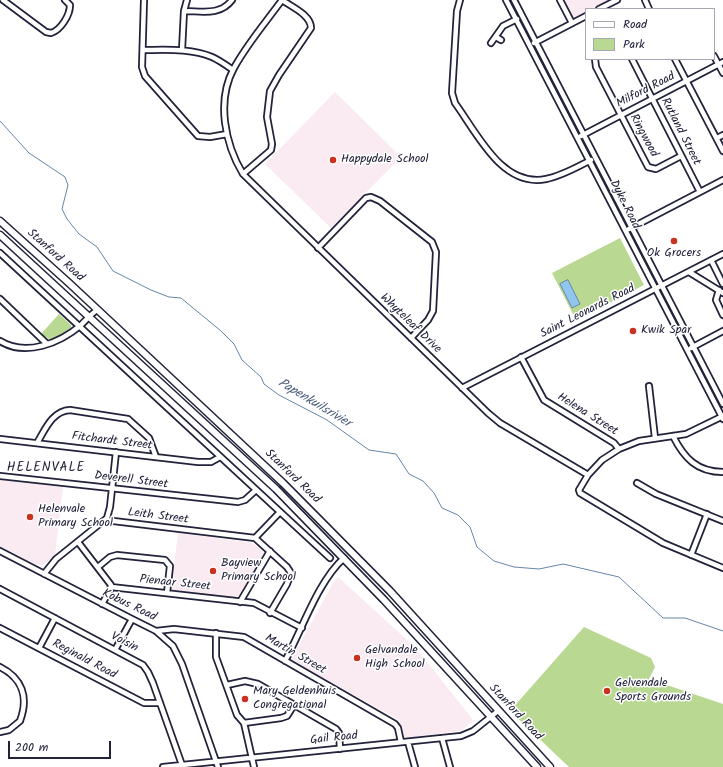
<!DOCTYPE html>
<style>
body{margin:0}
#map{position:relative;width:723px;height:767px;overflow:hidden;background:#fff;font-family:Kalam,sans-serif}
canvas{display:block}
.legend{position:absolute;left:585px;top:8px;width:130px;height:52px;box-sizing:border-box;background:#fff;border:1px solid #a7a7b1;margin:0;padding:5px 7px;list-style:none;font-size:12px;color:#22223b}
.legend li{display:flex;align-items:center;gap:8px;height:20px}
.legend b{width:20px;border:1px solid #a7a7b1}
.scale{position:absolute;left:8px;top:741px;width:103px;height:18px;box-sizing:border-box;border:2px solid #22223b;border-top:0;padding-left:5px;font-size:12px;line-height:14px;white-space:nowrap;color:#22223b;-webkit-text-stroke:3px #fff;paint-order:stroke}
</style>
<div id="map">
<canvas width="723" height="767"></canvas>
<ul class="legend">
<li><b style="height:5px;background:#fff"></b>Road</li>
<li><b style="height:11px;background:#b9d891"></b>Park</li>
</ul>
<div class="scale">200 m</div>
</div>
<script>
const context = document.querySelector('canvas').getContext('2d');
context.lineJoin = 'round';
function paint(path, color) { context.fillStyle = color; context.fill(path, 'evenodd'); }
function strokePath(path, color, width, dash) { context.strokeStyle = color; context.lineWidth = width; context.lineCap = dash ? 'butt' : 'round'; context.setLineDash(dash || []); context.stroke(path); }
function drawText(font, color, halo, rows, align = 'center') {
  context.font = font + ' Kalam,sans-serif'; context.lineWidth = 3; context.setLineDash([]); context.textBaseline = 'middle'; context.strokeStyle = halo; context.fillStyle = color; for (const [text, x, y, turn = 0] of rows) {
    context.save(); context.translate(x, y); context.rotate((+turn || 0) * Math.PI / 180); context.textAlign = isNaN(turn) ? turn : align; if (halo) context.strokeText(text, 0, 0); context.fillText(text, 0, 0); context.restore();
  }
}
paint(new Path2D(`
 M564,0H609L592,9H586V12L576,17L572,16Z
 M335,92L401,157L331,228L265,164Z
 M0,480L63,487L55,555L43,565H36L0,547Z
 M178,533L247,542L252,543L262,550L263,554L239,595L234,598L173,591L171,589Z
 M338,577L416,648L474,721L461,731L404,738L399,720L291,660L333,583Z`), '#faeaf2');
paint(new Path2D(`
 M620,238L644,285L576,320L552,273Z
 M59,314L71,325V328L55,339L50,340L41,334Z
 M584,627L651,658L655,667L649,679L723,704V767H569L510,711Z`), '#b9d891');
const water = new Path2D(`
 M568,280L580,304L572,308L560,284Z`);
paint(water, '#91c7ef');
strokePath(water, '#6585a7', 1);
strokePath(new Path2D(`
 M0,121L29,153L65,177L68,185L62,209L67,219L79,234L97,247L113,271L151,290L169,297L181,298L221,331L234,344L242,360L261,377L264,384L279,395L327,420L369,450L396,454L409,474L423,481L434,493L442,508L458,515L470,527L477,547L494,561L514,567L539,569L563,564L619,577L663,618H685L723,631`), '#6585a7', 1);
const minor = new Path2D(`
 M3,0L46,32L51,33C61,30 70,15 70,5L65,0
 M144,0L142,67L145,76L198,136L210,137L227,134
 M460,0L457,11L452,93L455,103C477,133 502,188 546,179C562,176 577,167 591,160
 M506,0L723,419
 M514,0L723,404
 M560,0L572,23
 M645,0L649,9
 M599,9L617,0
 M184,11C202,11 220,16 232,0
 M496,37L501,40
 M491,43L503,26L517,19
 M534,43L586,16
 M143,50C165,50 191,48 212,57C219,60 226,65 233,70
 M182,50L184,11L187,0
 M714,56L723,73
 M595,59L596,67L648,167L656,169L681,156
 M632,59L700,192
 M675,59L723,151
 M581,136L723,62
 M717,138L723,135
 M243,174L271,150L272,144L267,117L270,91L279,75L311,28C311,15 292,7 282,0C266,22 247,44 234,68C216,101 225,144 243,174L488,413L500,423L588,475L579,490L580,493L663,543L723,568
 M629,229L723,180
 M318,248L366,198L371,197L380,201L432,242L436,252L433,311L428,320L411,338
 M0,253L330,558
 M711,260L723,284
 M689,272L723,293
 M719,290L716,300L723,315
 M0,299L47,344
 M0,341C26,357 60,343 81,325C86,320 91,314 97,310
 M691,348L723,331
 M521,357L544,400L614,443L619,449
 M649,386L655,438
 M462,388L723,254
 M673,436C684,458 697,472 723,472
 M0,439L198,462H211L220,457
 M37,443C45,430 52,411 70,410L128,419L149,438L156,457
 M588,475L602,460L619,449L639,441L686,434L723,416
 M0,476L238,502L245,500L256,490
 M637,483L656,494L723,521
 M105,520L255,538L280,512
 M255,538L287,567L291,573L287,584L270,613
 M78,542L111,585L110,590L102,604
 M0,551L132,619L156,631L173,646L182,664L218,767
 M691,555L707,514
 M98,567L110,557L117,555L165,560L170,566L167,593
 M44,574L56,559L107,518L110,507L116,452
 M111,587L254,603L302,628
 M0,589L143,665L148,672L153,683L182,765
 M240,602L270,551
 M0,628L144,703H160
 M156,631L174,629L244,637L395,724L398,728L401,742
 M216,633V657L237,715L244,723L281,718L287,716L294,705
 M39,648L55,618
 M115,650L132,619
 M285,661C302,630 318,581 344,558
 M0,667C22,678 29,697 20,721L9,730L0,732
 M227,685L245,681L258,684L336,729L339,733L340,749
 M244,723L254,767
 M442,738L450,767
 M408,742L415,767
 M163,767L461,736L473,731L498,711`);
const major = new Path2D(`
 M0,221L69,283L283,483L390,591L550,767
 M0,235L276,489L384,600L537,767`);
strokePath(minor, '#22223b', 8);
strokePath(major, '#22223b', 9);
strokePath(minor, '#fff', 4.5);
strokePath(major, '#fff', 6);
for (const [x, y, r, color] of [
 [333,160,4,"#c8321e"],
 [674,241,4,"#c8321e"],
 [633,331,4,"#c8321e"],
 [30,517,4,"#c8321e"],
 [213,571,4,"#c8321e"],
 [357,658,4,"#c8321e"],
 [607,691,4,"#c8321e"],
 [245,699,4,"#c8321e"]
]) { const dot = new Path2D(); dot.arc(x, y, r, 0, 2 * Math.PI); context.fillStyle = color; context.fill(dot); strokePath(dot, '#fff', 1.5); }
drawText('12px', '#22223b', '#fff', [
 ["Milford Road",646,91,-27],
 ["Rutland Street",680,132,63],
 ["Ringwood",643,136,62],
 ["Dyke Road",624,205,63],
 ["Stanford Road",55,256,42],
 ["Saint Leonards Road",588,312,-27],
 ["Whyteleaf Drive",410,324,44],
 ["Helena Street",587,415,32],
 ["Fitchardt Street",112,442,7],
 ["Stanford Road",292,477,44],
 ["Deverell Street",131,481,7],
 ["Leith Street",158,517,7],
 ["Pienaar Street",175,584,6],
 ["Kobus Road",129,606,26],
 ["Voisin",124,643,28],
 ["Martin Street",295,655,30],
 ["Reginald Road",84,660,28],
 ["Stanford Road",515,713,47],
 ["Gail Road",334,739,-6]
]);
drawText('12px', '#22223b', '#fff', [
 ["Happydale School",341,160],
 ["Ok Grocers",674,254,"center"],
 ["Kwik Spar",641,331],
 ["Helenvale",38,510],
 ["Primary School",38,524],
 ["Bayview",221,564],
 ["Primary School",221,578],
 ["Gelvandale",365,651],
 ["High School",365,665],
 ["Gelvendale",615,684],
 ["Sports Grounds",615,698],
 ["Mary Geldenhuis",253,692],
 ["Congregational",253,706]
], 'left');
drawText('italic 13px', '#495c7a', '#fff', [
 ["Papenkuilsrivier",314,404,31]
]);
context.letterSpacing = '1px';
drawText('13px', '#22223b', '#fff', [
 ["HELENVALE",46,469]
]);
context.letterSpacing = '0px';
</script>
